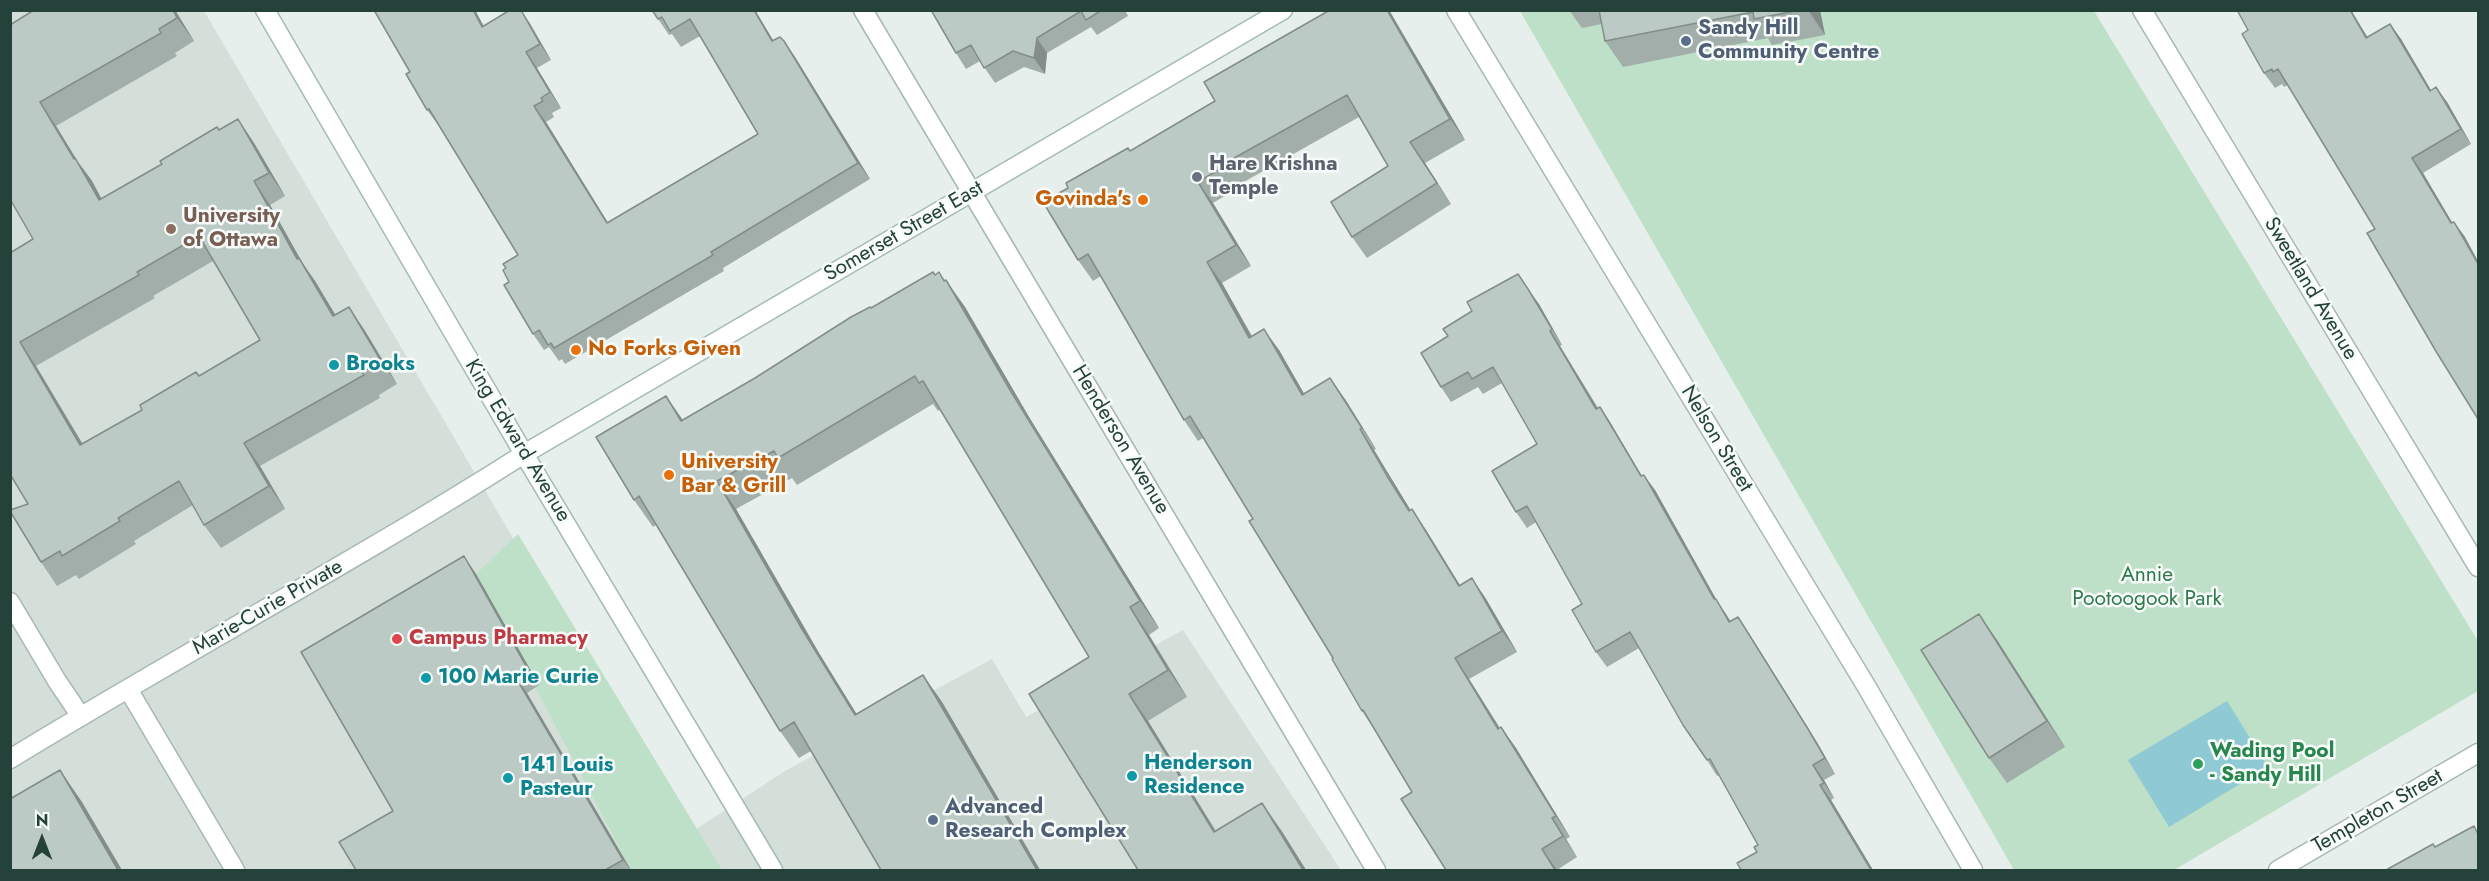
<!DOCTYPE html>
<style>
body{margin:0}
#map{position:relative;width:2489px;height:881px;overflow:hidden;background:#e6efeb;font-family:Jost,sans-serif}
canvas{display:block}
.frame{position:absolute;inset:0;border:12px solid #24423a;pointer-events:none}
.north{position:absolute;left:12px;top:809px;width:60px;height:60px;-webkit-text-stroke:4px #f7fbf9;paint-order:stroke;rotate:0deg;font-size:16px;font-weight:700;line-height:24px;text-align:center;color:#24423a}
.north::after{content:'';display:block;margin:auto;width:21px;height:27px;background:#24423a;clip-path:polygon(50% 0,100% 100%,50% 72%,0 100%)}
</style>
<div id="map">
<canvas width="2489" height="881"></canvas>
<div class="frame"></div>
<div class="north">N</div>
</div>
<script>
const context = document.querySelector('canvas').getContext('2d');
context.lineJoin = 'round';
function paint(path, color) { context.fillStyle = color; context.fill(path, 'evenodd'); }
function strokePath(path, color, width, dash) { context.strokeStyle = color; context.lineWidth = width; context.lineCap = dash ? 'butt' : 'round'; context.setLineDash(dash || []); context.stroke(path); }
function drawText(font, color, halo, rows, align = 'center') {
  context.font = font + ' Jost,sans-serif'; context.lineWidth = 5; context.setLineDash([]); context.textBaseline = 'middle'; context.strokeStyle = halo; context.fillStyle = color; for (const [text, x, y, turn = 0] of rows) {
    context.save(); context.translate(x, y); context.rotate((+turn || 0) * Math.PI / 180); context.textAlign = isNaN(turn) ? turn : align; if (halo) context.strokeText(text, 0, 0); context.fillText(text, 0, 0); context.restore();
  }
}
paint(new Path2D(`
 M10,11H204L687,835L785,771L992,659L1026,717L1183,630L1341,870H11Z`), '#d4dfda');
paint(new Path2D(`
 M1520,11H2094L2478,641V691L2174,870H2014Z
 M518,534L722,870H631L476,574Z`), '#bfe0c8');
paint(new Path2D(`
 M2227,701L2268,767L2169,827L2128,760Z`), '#8ec9d4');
const street = new Path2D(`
 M863,10L1376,870
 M1456,10L1865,684L1973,870
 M2142,10L2478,567
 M10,602L57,681L80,715
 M128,689L235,870
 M10,759C180,655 356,561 524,454
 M2278,870L2478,753`);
const secondary = new Path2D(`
 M265,10L524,454L773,870
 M524,454L1283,10`);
strokePath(street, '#a8b8b2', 21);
strokePath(secondary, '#a4bbb3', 21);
strokePath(street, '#fff', 18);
strokePath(secondary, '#fff', 18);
paint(new Path2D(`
 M34,10H175L194,41L175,53L177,56L56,126L78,162L92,181L101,199L238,119L254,143L285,196L270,205L303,264L315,281L335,315L349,307L365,331L397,384L379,395L380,398L260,466L285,509L221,548L204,525L193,505L134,541L136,544L79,579L76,575L57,586L41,562L28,504L10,253L33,239ZM213,261L260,340L142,410L82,444L36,366L155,298L153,296Z
 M475,10L483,26L529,22L551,60L537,68L561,108L552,113L554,117L546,122L608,223L758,134L700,36L681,47L672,34L669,35L652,10H755L773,40L784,41L795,57L870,179L723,268L724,271L565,364L562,359L559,361L549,347L544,350L533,334L509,282L506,268L518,255L439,126L427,110L410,72Z
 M931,10H1125L1128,16L1097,35L1091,27L1047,53L1045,74L1024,67L995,83L980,61L966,69L956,53Z
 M1330,10H1389L1465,140L1425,163L1451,204L1367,258L1352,237L1388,166L1359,117L1242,183L1243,185L1213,203L1251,266L1222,283L1252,336L1279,350L1304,394L1345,399L1376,449L1374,450L1410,510L1426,530L1460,585L1472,578L1486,599L1517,652L1469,679L1500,728L1501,727L1516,748L1570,837L1566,839L1577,857L1557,870H1446L1412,792L1376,732L1362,711L1333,658L1253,519L1203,438L1198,441L1184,420L1101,276L1093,281L1078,260L1130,151L1215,101Z
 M1569,10H1820L1825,35L1772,45L1768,38L1623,67L1605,41L1602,24L1582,28Z
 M2237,10H2351L2367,37L2390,24L2401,39L2431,90L2447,102L2471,144L2423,173L2452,223L2454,222L2465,237L2375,229L2288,85L2284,87L2282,84L2275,88L2264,73L2248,30Z
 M935,275L945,281L965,307L1029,417L1159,628L1149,635L1187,697L1148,721L1216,831L1281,830L1306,870H1138L1089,657L941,409L938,411L933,404L797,485L792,478L736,509L819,653L856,714L923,675L942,702L1040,870H881L811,751L799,758L780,731L656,525L653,527L634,500L683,420L755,378L871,308Z
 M1539,304L1562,345L1560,346L1598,408L1600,407L1610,422L1642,476L1655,490L1716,599L1730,621L1748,632L1818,744L1835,774L1824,780L1834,798L1831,800L1873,870H1741L1757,852L1758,845L1719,775L1717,776L1707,760L1639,648L1607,667L1596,652L1582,604L1536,522L1527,528L1516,512L1537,444L1502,383L1483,394L1478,387L1451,402L1441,387L1448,336Z
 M464,556L476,574L539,685L527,693L631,870H356L393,811Z
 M1997,640L2065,747L2007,783L1989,758Z`), '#a1aea9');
paint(new Path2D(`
 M173,10H175L194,41L177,18Z
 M473,10H475L493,43L482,27Z
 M521,10L529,22L551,60L540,44Z
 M754,10H755L783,57L772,41Z
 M1387,10H1389L1465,140L1450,119Z
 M1808,10H1820L1825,35Z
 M2350,10H2351L2377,53L2366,38Z
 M2390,24L2401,39L2440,106L2430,91Z
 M1037,38L1047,53L1045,74L1034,58Z
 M784,41L795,57L870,179L858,163Z
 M526,52L537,68L561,108L550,92Z
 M2436,87L2447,102L2471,144L2461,129Z
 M40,102L56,126L78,162L92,181L115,224L99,200Z
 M534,106L546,122L618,239L607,223Z
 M238,119L254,143L285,196L269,173Z
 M1410,142L1425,163L1451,204L1437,183Z
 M2412,158L2423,173L2462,239L2451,223Z
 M254,181L270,205L303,264L315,281L350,339L333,316L297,259Z
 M1198,182L1213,203L1251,266L1236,245Z
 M2454,222L2465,237L2478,261V264Z
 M1207,262L1222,283L1264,359L1249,338Z
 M939,272L956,296L946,280L965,307L1029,417L1159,628L1140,601Z
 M1528,289L1539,304L1562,345L1552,329Z
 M349,307L365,331L397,384L381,361Z
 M1264,329L1279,350L1317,416L1302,395Z
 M1550,331L1560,346L1607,424L1596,409Z
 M20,342L36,366L97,468L80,445Z
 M1330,378L1345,399L1376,449L1362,428Z
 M666,396L685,423L681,421Z
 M1600,407L1610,422L1651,492L1641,476Z
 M1360,429L1374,450L1424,532L1409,511Z
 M244,443L260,466L285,509L269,486Z
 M1644,475L1655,490L1725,615L1714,599Z
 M717,481L736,509L819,653L874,742L855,715L800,626Z
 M1412,509L1426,530L1473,607L1459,586Z
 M464,556L476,574L539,685L527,668Z
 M1472,578L1486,599L1517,652L1502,631Z
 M1716,599L1726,614L1740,637L1729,622Z
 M1130,607L1149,635L1187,697L1168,670Z
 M1979,614L1997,640L2065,747L2047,721Z
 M1738,617L1748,632L1818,744L1835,774L1825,758Z
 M1455,658L1469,679L1513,750L1498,729Z
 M923,675L942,702L1040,870H1037Z
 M515,676L527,693L631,870L623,860Z
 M1129,694L1148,721L1233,860L1214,832Z
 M1501,727L1516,748L1570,837L1556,816Z
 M1813,765L1824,780L1834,798L1824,783Z
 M60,770L82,802L122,870H118Z
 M1820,785L1831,800L1873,870H1871Z
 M1262,803L1281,830L1306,870H1303Z
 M1552,818L1566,839L1577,857L1563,836Z
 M1542,849L1557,870H1555Z`), '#838d89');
const building = new Path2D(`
 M34,10H173L177,18L159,29L161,33L40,102L74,159L75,158L99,200L162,164L160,161L217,127L219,130L238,119L269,173L254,181L297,259L299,258L333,316L349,307L381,361L362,372L364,375L244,443L269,486L204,525L179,481L118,518L120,521L62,556L60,551L41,562L10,511V510L28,504L10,474V253L33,239L10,199V25ZM199,236L260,340L199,376L196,372L140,405L142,410L80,445L20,342L139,275L137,272Z
 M374,10H473L482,27L510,10H521L540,44L526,52L550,92L541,98L543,101L534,106L607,223L758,134L690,19L670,31L662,17L658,19L652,10H754L772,41L780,37L784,41L858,163L711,252L713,255L554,348L551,343L548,345L539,330L533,334L504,285L509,282L503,270L506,268L503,264L518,255L429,109L427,110L406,74L410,72Z
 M931,10H1102L1086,20L1081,11L1037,38L1034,58L1013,51L984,68L971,45L956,53Z
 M1330,10H1387L1450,119L1410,142L1437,183L1352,237L1331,202L1388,166L1347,95L1227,162L1228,164L1198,182L1236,245L1207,262L1249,338L1264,329L1302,395L1330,378L1362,428L1360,429L1387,476L1409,511L1412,509L1459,586L1472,578L1502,631L1455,658L1498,729L1501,727L1556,816L1552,818L1563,836L1542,849L1555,870H1446L1401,799L1412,792L1363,710L1362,711L1332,659L1333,658L1249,521L1253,519L1190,416L1184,420L1088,254L1078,260L1043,202L1068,188L1066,183L1128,148L1130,151L1215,101L1204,82Z
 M1599,10H1800L1754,19L1753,12L1605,41Z
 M2237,10H2350L2366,38L2390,24L2430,91L2436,87L2461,129L2412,158L2451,223L2454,222L2478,264V419L2437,353L2367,233L2375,229L2278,69L2273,72L2272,69L2264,73L2242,34L2248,30Z
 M933,272L935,275L939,272L944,281L946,280L1010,390L1140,601L1130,607L1168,670L1129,694L1214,832L1262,803L1303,870H1138L1029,694L1089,657L923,381L919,383L915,376L778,458L774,451L717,481L800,626L855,715L923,675L1037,870H881L794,722L780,731L639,496L634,500L596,437L666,396L681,421L755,378L851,317L870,307L871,308Z
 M1518,274L1528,289L1552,329L1550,331L1596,409L1600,407L1641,476L1644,475L1714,599H1716L1729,622L1738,617L1808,729L1825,758L1813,765L1824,783L1820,785L1871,870H1741L1737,863L1757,852L1754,847L1758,845L1710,759L1707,760L1683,725L1630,632L1596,652L1572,610L1582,604L1527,506L1516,512L1492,471L1537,444L1493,367L1472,379L1468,372L1441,387L1421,353L1448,336L1443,329L1472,311L1467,302Z
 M464,556L527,668L515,676L623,860L605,870H356L339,842L393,811L301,652Z
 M1979,614L2047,721L1989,758L1921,650Z
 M60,770L118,870H10V799Z
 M2474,826L2478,834V870H2386L2433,844L2435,847Z`);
paint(building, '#bbcac4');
strokePath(building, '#838d89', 1.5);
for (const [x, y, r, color] of [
 [1686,41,6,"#5c6f8a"],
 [1197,177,6,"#6b7280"],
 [1143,200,6,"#e8710a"],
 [171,229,6,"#8d6e63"],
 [576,350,6,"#e8710a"],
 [334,365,6,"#0f9aa8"],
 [669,475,6,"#e8710a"],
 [397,639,6,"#e0444e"],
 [426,678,6,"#0f9aa8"],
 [2198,764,6,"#2e9e5b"],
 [1132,776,6,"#0f9aa8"],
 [508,778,6,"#0f9aa8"],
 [933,820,6,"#5c6f8a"]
]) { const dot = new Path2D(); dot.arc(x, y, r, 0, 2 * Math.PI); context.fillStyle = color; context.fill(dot); strokePath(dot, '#f7fbf9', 2); }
drawText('bold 21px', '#4e5e75', '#f7fbf9', [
 ["Sandy Hill",1698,29],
 ["Community Centre",1698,53],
 ["Advanced",945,808],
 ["Research Complex",945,832]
], 'left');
drawText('bold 21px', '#5b616d', '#f7fbf9', [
 ["Hare Krishna",1209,165],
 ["Temple",1209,189]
], 'left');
drawText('bold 21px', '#c56008', '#f7fbf9', [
 ["Govinda's",1131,200,"right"],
 ["No Forks Given",588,350],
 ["University",681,463],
 ["Bar & Grill",681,487]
], 'left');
drawText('bold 21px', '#785e54', '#f7fbf9', [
 ["University",183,217],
 ["of Ottawa",183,241]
], 'left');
drawText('21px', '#24423a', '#f7fbf9', [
 ["Somerset Street East",904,232,-30],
 ["Sweetland Avenue",2310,289,59],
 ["Nelson Street",1716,439,59],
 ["Henderson Avenue",1120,440,59],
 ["King Edward Avenue",517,441,59],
 ["Marie-Curie Private",268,608,-30],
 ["Templeton Street",2378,812,-30]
]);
drawText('bold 21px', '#0d838f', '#f7fbf9', [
 ["Brooks",346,365],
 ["100 Marie Curie",438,678],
 ["Henderson",1144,764],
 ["Residence",1144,788],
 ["141 Louis",520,766],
 ["Pasteur",520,790]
], 'left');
drawText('21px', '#2d7a4b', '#f7fbf9', [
 ["Annie",2147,576],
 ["Pootoogook Park",2147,600]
]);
drawText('bold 21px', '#be3a42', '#f7fbf9', [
 ["Campus Pharmacy",409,639]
], 'left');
drawText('bold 21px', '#27864d', '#f7fbf9', [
 ["Wading Pool",2210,752],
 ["- Sandy Hill",2210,776]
], 'left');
</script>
